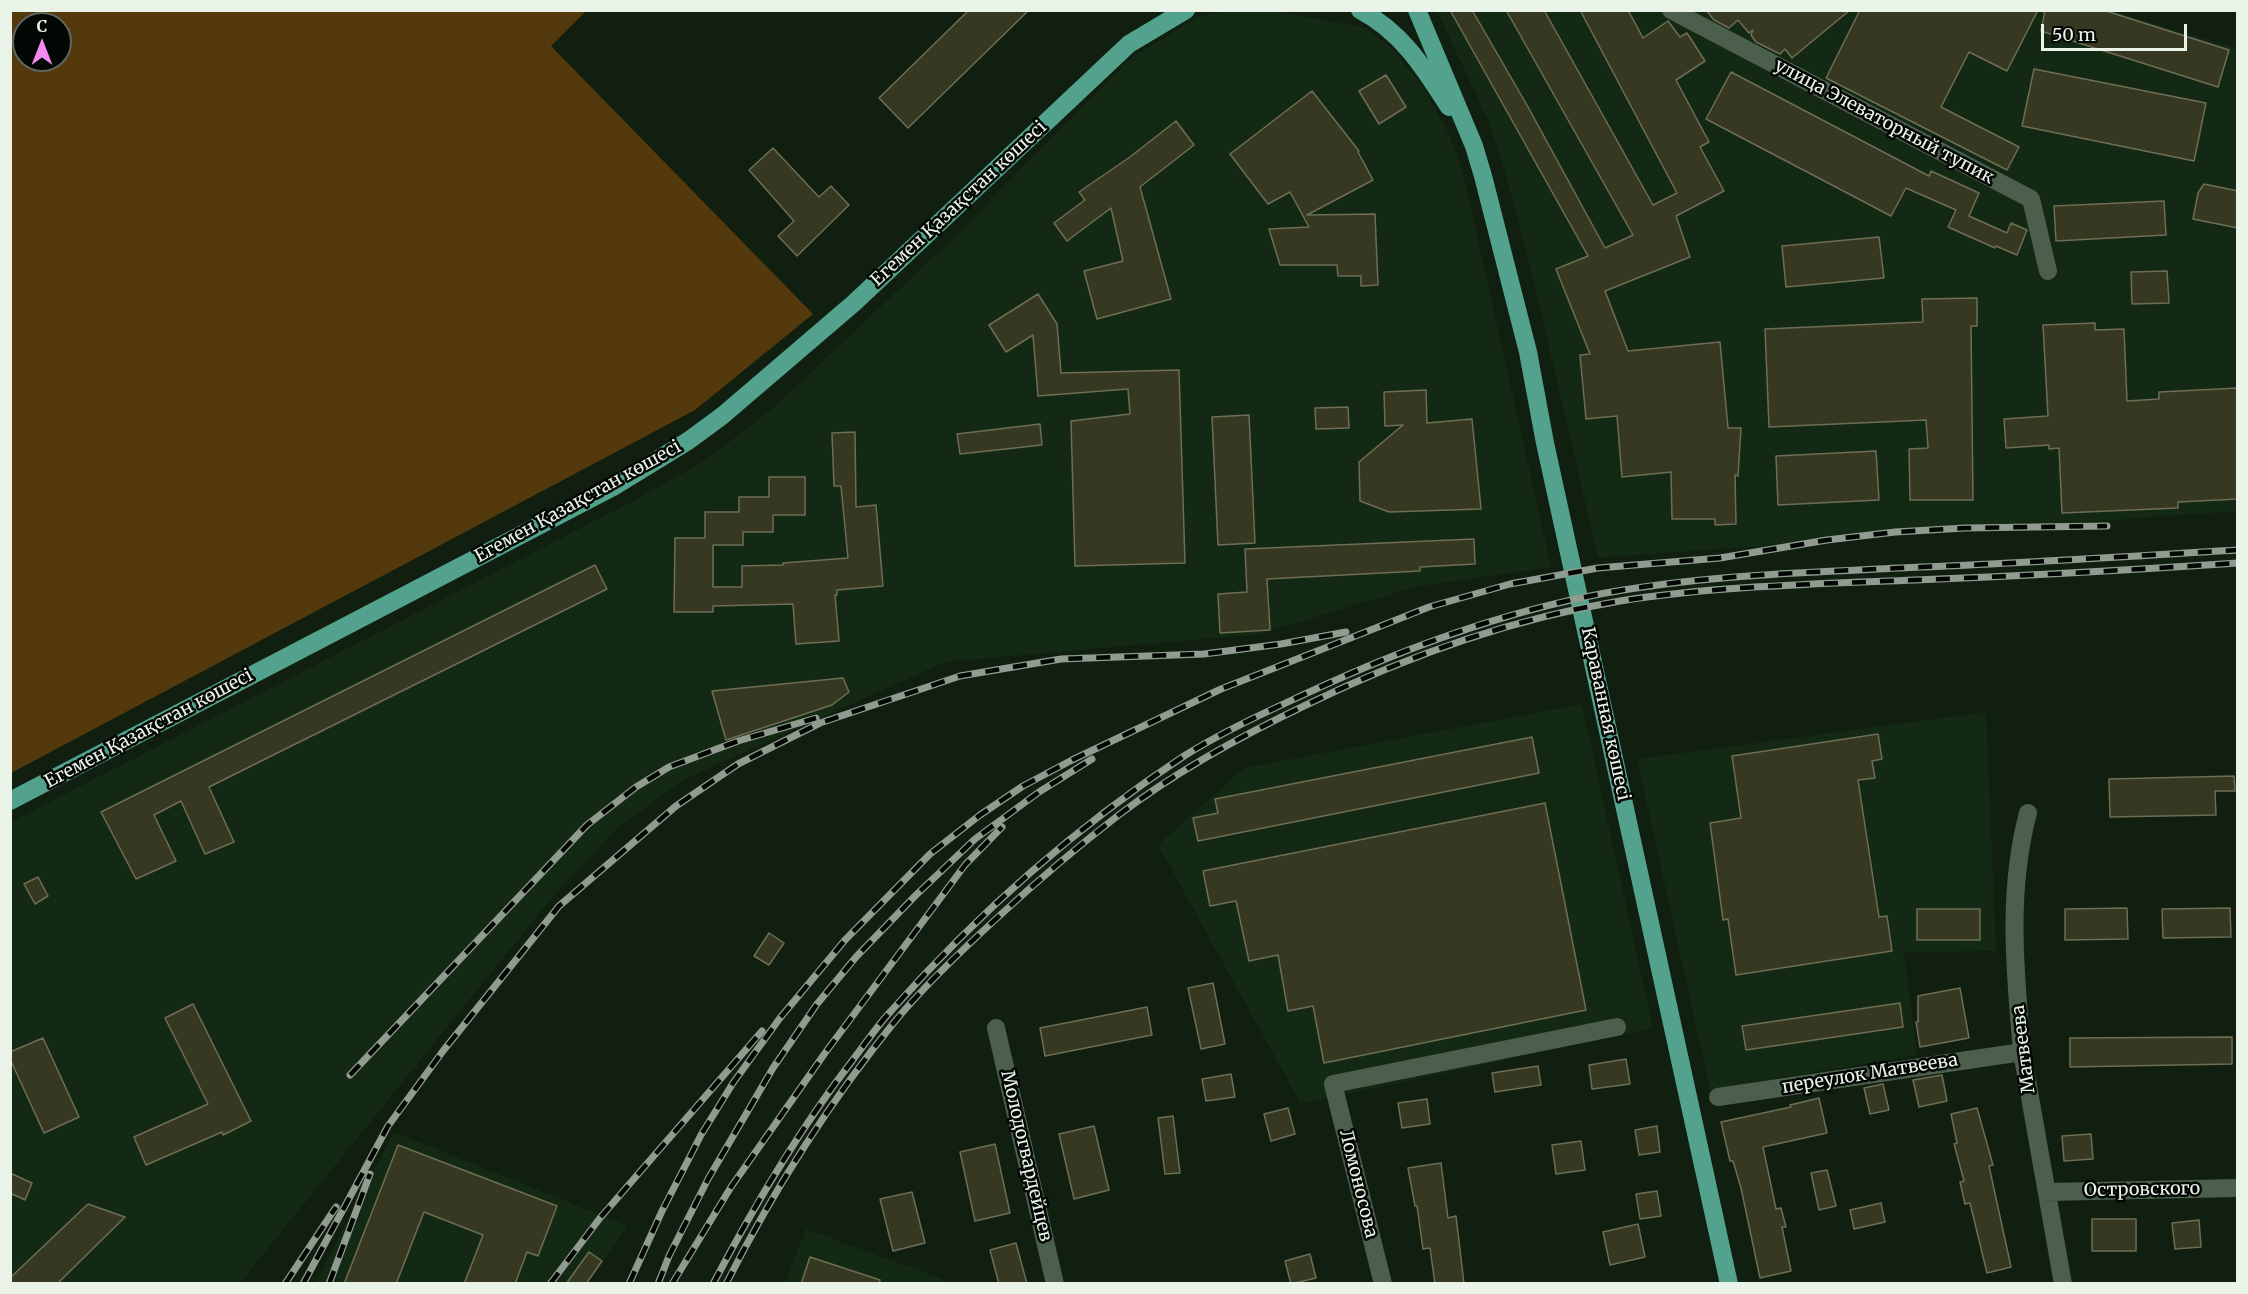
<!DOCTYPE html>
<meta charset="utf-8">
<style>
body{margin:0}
#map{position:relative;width:2248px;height:1294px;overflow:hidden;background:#101f0f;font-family:Merriweather,serif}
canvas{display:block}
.frame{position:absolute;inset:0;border:12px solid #e9f3e8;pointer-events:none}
.north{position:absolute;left:12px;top:12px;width:60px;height:60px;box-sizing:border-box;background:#030703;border:2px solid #5f655f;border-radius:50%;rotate:0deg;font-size:16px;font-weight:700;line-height:24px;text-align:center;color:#e9f3e8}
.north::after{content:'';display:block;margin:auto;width:21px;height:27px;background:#f589ef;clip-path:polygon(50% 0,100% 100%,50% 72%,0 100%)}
.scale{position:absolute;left:2041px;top:24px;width:146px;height:27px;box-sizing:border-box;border:3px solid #e9f3e8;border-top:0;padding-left:8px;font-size:18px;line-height:21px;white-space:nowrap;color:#e9f3e8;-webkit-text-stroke:4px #030703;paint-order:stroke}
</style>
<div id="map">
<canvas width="2248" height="1294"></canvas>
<div class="frame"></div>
<div class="north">С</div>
<div class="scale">50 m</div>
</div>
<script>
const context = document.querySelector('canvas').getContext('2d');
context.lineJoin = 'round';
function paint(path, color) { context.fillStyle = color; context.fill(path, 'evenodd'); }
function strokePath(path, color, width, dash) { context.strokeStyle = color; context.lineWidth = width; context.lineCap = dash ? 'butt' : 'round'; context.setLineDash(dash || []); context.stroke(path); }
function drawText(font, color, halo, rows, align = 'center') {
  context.font = font + ' Merriweather,serif'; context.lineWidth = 5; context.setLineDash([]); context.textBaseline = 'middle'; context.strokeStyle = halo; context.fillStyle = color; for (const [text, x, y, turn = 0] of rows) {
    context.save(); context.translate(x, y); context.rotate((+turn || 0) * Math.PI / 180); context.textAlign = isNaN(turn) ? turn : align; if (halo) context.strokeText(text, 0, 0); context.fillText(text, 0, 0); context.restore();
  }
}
paint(new Path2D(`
 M2108,10L2237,48V511L1598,558L1533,278L1502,161L1487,118L1437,11Z
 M1223,11H1276L1367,28L1393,50L1422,85L1449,134L1463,172L1551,567L1415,587L1260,634L945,662L683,780L618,828L551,899L240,1283L11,1284V822L633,501L706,460L773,408L946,245L1132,57L1200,16Z
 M1582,704L1653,1028L1301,1104L1158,845L1244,768Z
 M1986,712L1996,951L1904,952L1917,1055L1710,1090L1637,759Z
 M394,1132L628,1226L587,1283L315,1284Z
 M806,1229L943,1279L942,1284H785Z`), '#142914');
paint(new Path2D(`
 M11,10L586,11L551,46L813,314L695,410L11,773ZM24,24H60V60H24Z`), '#54390d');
const building = new Path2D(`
 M969,10H1029L908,128L879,98Z
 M1450,10H1472L1528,107L1605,248L1633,235L1506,10H1544L1653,205L1677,193L1580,10H1628L1643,38L1668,21L1680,37L1687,33L1705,61L1676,80L1709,142L1700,147L1724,191L1676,216L1690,257L1605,291L1628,351L1720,342L1728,428H1741L1738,476L1735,475L1736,524L1715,525V519H1672L1671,472L1622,477L1617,416L1586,419L1580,355L1590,354L1556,269L1588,256Z
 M1706,10H1850L1792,58L1785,49L1780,54L1756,42L1751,35L1753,30L1749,33L1738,20L1729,28L1714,20Z
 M1860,10H2038L2007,71L1969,52L1941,107L2019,147L2007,170L1826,78Z
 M2045,10H2103L2229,50L2218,87L2041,31Z
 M2034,69L2206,103L2194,161L2022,126Z
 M1731,72L1929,176L1931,171L1979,193L1969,216L2007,233L2011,223L2027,230L2017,255L1996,246L1995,248L1948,227L1956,210L1906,188L1891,216L1706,119Z
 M1386,75L1406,107L1379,124L1359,91Z
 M1312,91L1359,151L1358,152L1373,180L1307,215L1375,214L1378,285L1361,286V276H1338L1337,265H1280L1269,229L1309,227L1290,192L1268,204L1230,154Z
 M1176,121L1194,145L1140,187L1171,299L1097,319L1084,271L1123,261L1111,208L1067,241L1054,223L1085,200L1079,192L1130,157Z
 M773,148L819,197L831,186L849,205L797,256L778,236L794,221L749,170Z
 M2204,184L2238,191V228L2193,219L2198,193Z
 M2164,201L2166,235L2056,241L2054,206Z
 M1879,237L1884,278L1786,287L1782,246Z
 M2167,271L2169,303L2132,304L2131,272Z
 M1038,294L1057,324L1061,373L1179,370L1185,563L1075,566L1071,421L1130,414L1128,389L1038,396L1033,335L1006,352L989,325Z
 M1977,298V326H1971L1973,500H1910L1909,449L1928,448L1926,420L1769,427L1765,329L1923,322L1922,299Z
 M2095,323V330L2124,329L2127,401L2159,399V392L2238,388V499L2178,502V508L2062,513L2059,448L2049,449V445L2006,448L2004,419L2048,416L2043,325Z
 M1426,390L1427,423L1472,419L1481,509L1389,512L1360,501L1359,462L1403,425L1385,426L1384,392Z
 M1348,407L1349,428L1316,429L1315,408Z
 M1249,415L1255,543L1218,545L1212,417Z
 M1040,424L1042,445L960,454L957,434Z
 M855,432L856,507L876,505L883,586L837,590V595H835L839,641L796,644L793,604L713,606V612H674L675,538H705V512H739V497H769V477H805V515H773V532H743V545H713V587H742V566L783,565V563L848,558L841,486H834L832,433Z
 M1876,451L1879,500L1778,505L1776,456Z
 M1474,539L1475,564L1420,567V571L1267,579L1270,630L1220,633L1218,594L1247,592L1245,549Z
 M595,565L607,589L209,787L234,842L205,854L181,801L154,815L176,861L136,879L101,812Z
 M843,678L849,692L832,705L726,740L712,691Z
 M1878,734L1882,759L1872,761L1875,778L1858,780L1879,917L1887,916L1892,951L1736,975L1728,919L1723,920L1710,823L1741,818L1732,756Z
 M1532,737L1539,773L1198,841L1193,818L1218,813L1215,799Z
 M2234,776L2235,791H2215L2216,815L2110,817L2109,779Z
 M1545,803L1586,1010L1324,1063L1313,1006L1288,1011L1278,955L1249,961L1236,901L1210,906L1203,871Z
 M38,877L48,896L35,904L24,884Z
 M2127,908L2128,939L2065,940V909Z
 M2230,908L2231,937L2163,938L2162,909Z
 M1917,909H1980V940H1917Z
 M769,933L784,943L769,965L754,956Z
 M1213,983L1225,1044L1201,1049L1188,988Z
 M1960,988L1969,1038L1920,1047L1916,1022H1918V996Z
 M1900,1003L1903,1027L1746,1050L1742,1026Z
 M193,1004L251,1121L223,1135L222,1132L146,1165L134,1137L208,1104L165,1018Z
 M1147,1007L1152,1035L1045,1056L1040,1028Z
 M2232,1037V1064L2070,1067V1038Z
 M43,1038L79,1117L44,1133L10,1059V1052Z
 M1626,1059L1630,1084L1592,1089L1589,1065Z
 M1538,1066L1541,1085L1495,1092L1492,1073Z
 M1231,1074L1235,1097L1206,1101L1202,1079Z
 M1942,1075L1947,1101L1919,1107L1913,1080Z
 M1883,1084L1889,1110L1870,1114L1864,1088Z
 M1819,1098L1827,1133L1763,1147L1776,1209L1781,1208L1786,1227H1782L1791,1271L1760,1278L1741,1188L1733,1161H1730L1721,1122L1791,1107L1790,1105Z
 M1427,1099L1430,1124L1402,1128L1398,1103Z
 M1288,1108L1295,1134L1271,1141L1264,1114Z
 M1977,1108L1993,1165L1989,1166L2011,1267L1987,1273L1970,1203L1965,1204L1960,1182L1964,1181L1954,1144L1957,1143L1951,1114Z
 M1173,1116L1180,1173L1165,1174L1158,1118Z
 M1094,1126L1109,1190L1074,1199L1059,1134Z
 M1657,1126L1660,1152L1639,1155L1635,1130Z
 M2091,1134L2093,1159L2064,1161L2062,1136Z
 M1581,1141L1585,1170L1556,1174L1552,1145Z
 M995,1144L1010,1213L975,1221L960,1152Z
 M398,1145L557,1206L538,1256L527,1252L515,1284H464L483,1235L424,1212L396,1284H344Z
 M1441,1163L1448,1218L1456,1216L1464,1284H1435L1430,1248L1423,1249L1417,1206H1415L1408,1168Z
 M1827,1170L1836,1206L1819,1210L1811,1173Z
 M10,1173L32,1183L25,1200L10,1193Z
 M1657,1191L1661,1216L1640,1219L1636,1194Z
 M912,1192L925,1243L893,1251L880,1199Z
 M1881,1203L1885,1222L1854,1229L1850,1210Z
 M88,1204L125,1217L57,1284H10V1278Z
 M2092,1219H2136V1251H2092Z
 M2199,1220L2201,1247L2175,1249L2172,1223Z
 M1638,1224L1645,1257L1610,1265L1603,1232Z
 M1016,1243L1027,1284H999L990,1250Z
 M589,1252L602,1261L586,1284H566Z
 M1310,1254L1316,1278L1291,1284L1285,1261Z
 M810,1257L880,1280L879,1284H801Z`);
paint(building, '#373821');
strokePath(building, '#6e6e55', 1.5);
strokePath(new Path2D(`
 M1671,10L2031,199L2048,271
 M2028,813C2007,891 2015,972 2022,1052L2063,1284
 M996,1028L1055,1284
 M1718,1097L2022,1052
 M2047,1192L2238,1188
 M1383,1284L1333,1084L1617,1027`), '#4c5e4c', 18);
strokePath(new Path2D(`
 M1360,10C1402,32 1424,68 1449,107
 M1417,10L1474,146L1483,176L1528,352L1545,443L1729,1284
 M10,801L613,487L688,441L722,416L854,303L1129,44L1186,10`), '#53a28d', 18);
const rail = new Path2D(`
 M350,1075L587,825L636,787L669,767L738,741L816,718
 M285,1284L336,1207
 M303,1284L388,1126L443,1051L559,906L676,806L738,764L820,723L960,676L1061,659L1204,654L1281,644L1346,632
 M329,1284L370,1174
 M550,1284L600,1218L762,1031
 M629,1284L662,1211L701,1135L733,1083L780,1018L845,940L930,854L980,815L1023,786L1072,760L1221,689L1429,607L1510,584L1598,568L1720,558L1827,540L1895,532L1965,528L2107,526
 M658,1284L669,1256L708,1179L773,1068L817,1004L856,957L916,895L975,839L1039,792L1092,759
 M672,1284L731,1187L825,1053L965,865L1002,827
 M713,1284C754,1206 798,1131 852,1061C865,1044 877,1026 891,1011C977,914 1076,827 1184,756C1222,732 1264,713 1305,694C1406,647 1512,608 1623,590C1721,574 1821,572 1921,567C2026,563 2132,556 2238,550
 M726,1284C773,1191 830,1101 896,1020C926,984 962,950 997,918C1036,882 1077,847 1120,814C1177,771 1241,736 1306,705C1405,657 1510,619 1620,601C1717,586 1816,584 1915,580C2023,576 2130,570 2238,563`);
strokePath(rail, '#909c8f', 7);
strokePath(rail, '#030703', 4.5, [14]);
drawText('18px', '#e9f3e8', '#030703', [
 ["улица Элеваторный тупик",1884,122,28],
 ["Егемен Қазақстан көшесі",959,204,-43],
 ["Егемен Қазақстан көшесі",578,502,-29],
 ["Караванная көшесі",1605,714,78],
 ["Егемен Қазақстан көшесі",149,729,-28],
 ["Матвеева",2024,1049,-97],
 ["переулок Матвеева",1870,1074,-9],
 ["Молодогвардейцев",1026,1156,77],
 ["Ломоносова",1358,1184,76],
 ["Островского",2142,1190,-1]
]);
</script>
